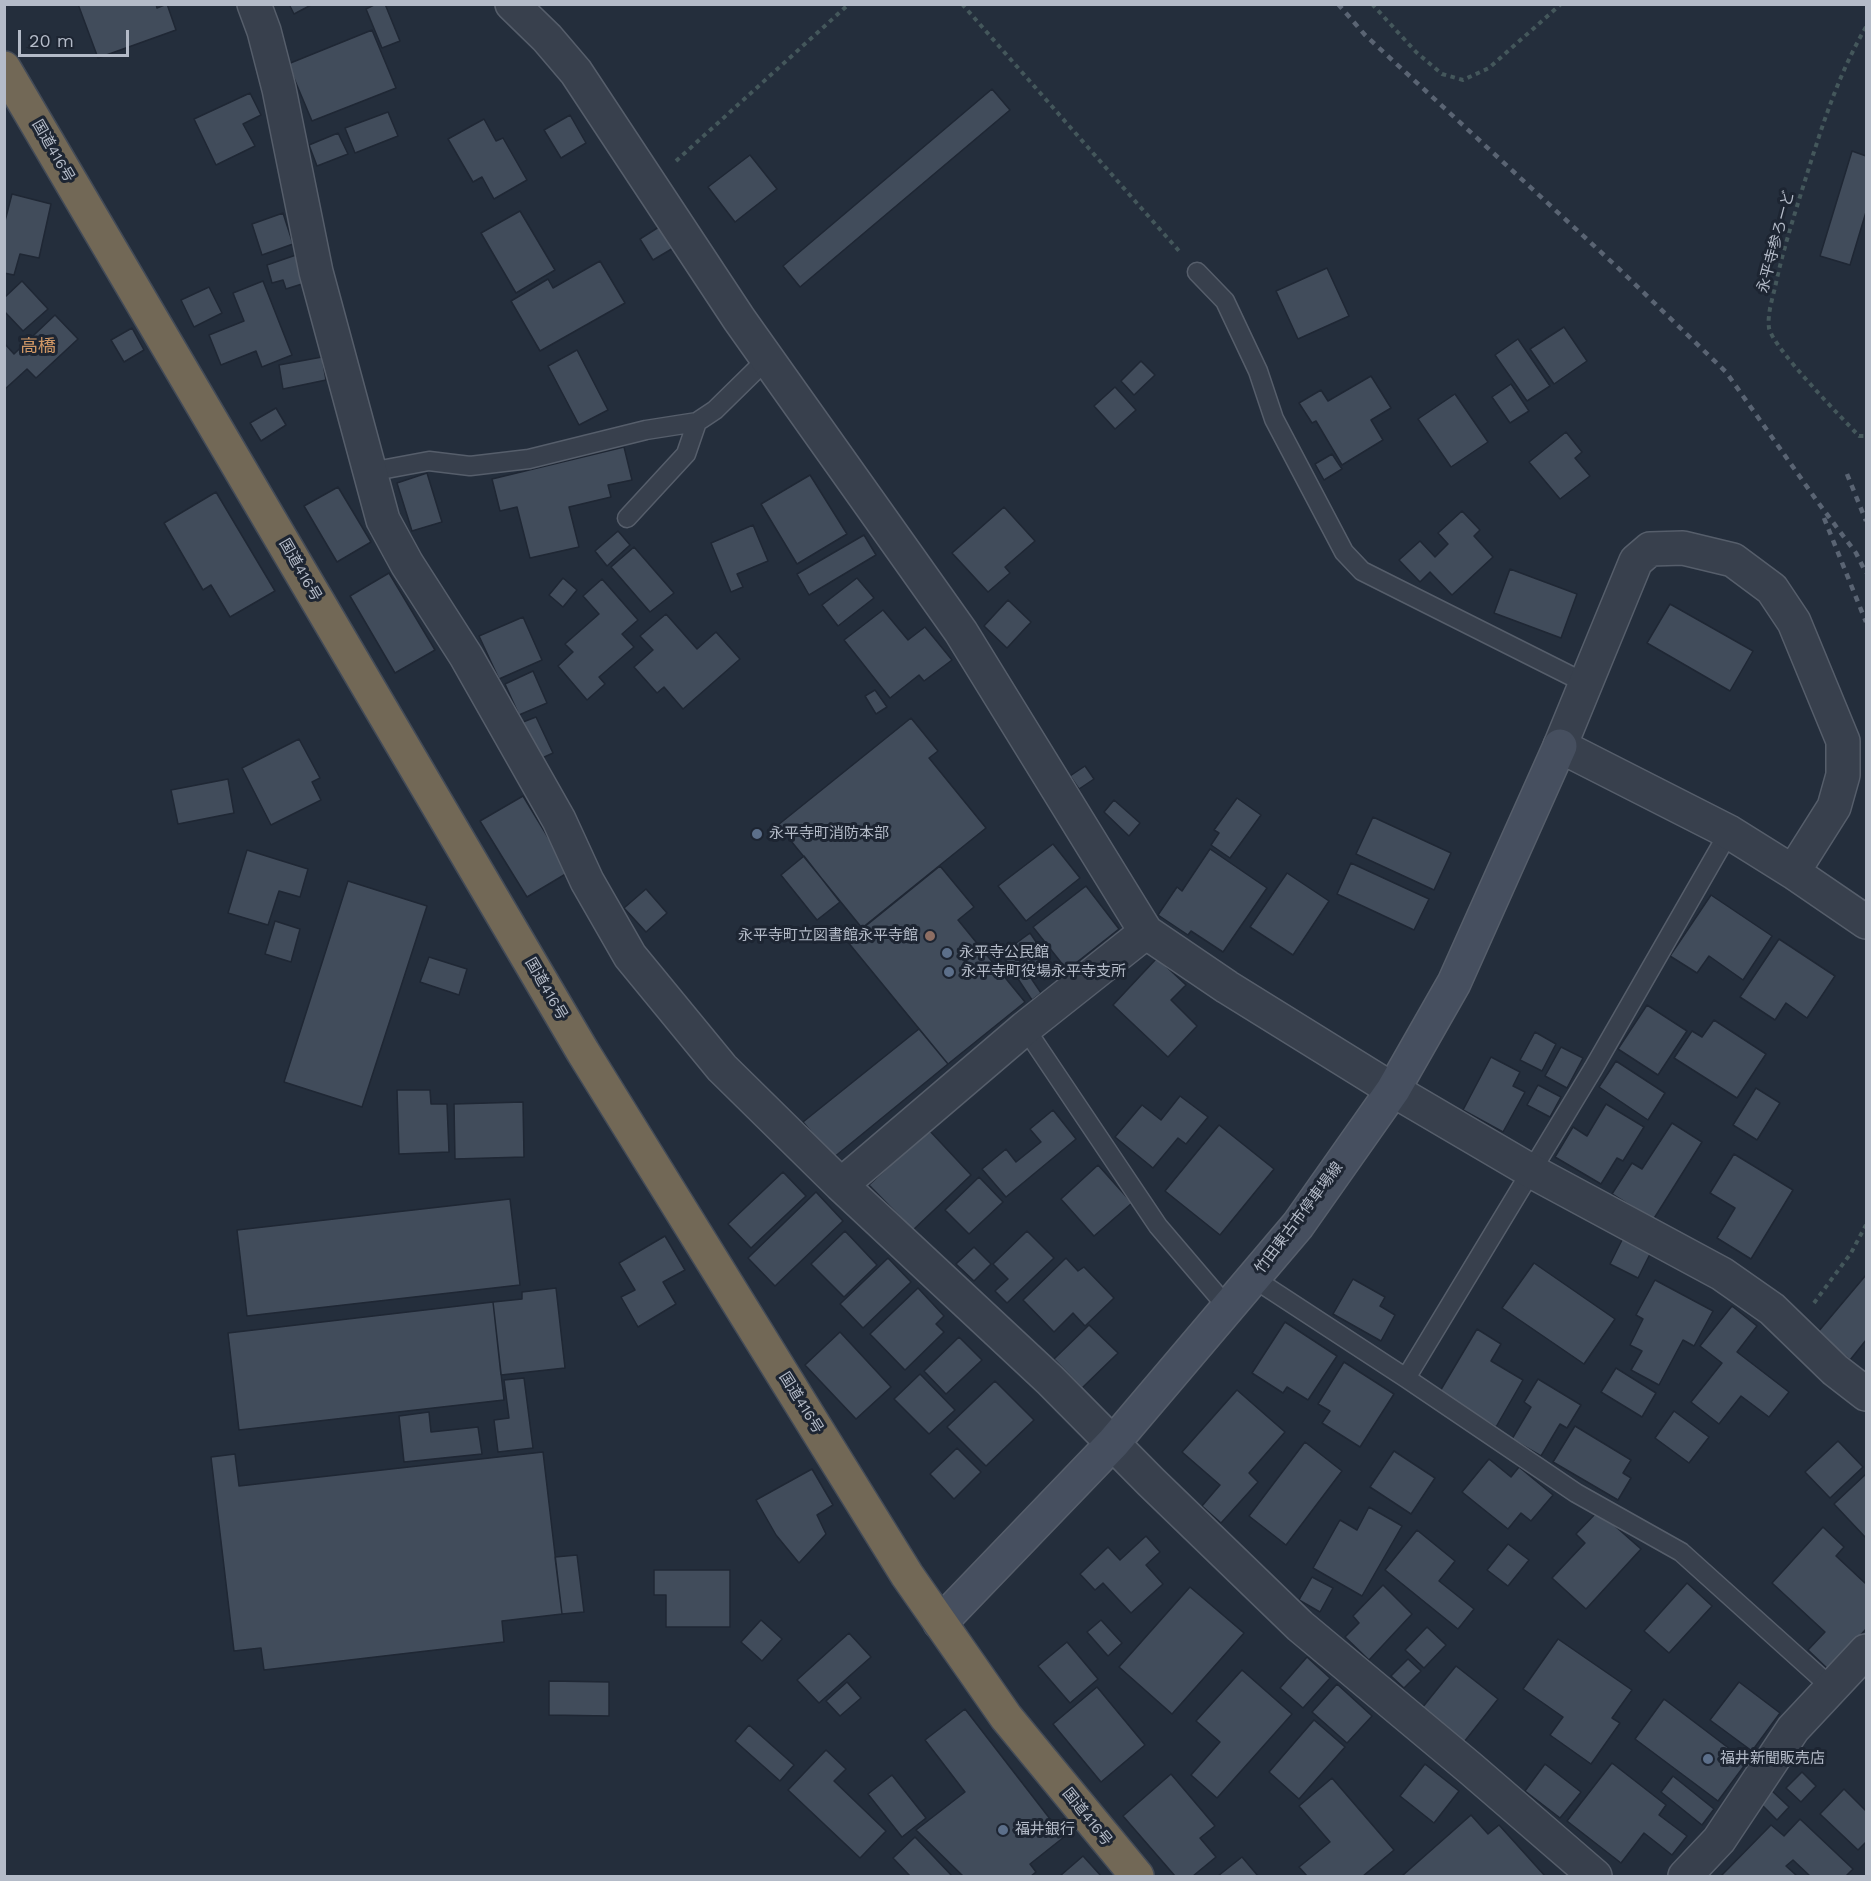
<!DOCTYPE html>
<meta charset="utf-8">
<style>
body{margin:0}
#map{position:relative;width:1871px;height:1881px;overflow:hidden;background:#242e3c;font-family:"Work Sans",sans-serif}
canvas{display:block}
.frame{position:absolute;inset:0;border:6px solid #b4bbc8;pointer-events:none}
.scale{position:absolute;left:18px;top:30px;width:111px;height:27px;box-sizing:border-box;border:3px solid #b4bbc8;border-top:0;padding-left:8px;font-size:18px;line-height:21px;white-space:nowrap;color:#b4bbc8;-webkit-text-stroke:4px #1d2532;paint-order:stroke}
</style>
<div id="map">
<canvas width="1871" height="1881"></canvas>
<div class="frame"></div>
<div class="scale">20 m</div>
</div>
<script>
const context = document.querySelector('canvas').getContext('2d');
context.lineJoin = 'round';
function paint(path, color) { context.fillStyle = color; context.fill(path, 'evenodd'); }
function strokePath(path, color, width, dash) { context.strokeStyle = color; context.lineWidth = width; context.lineCap = dash ? 'butt' : 'round'; context.setLineDash(dash || []); context.stroke(path); }
function drawText(font, color, halo, rows, align = 'center') {
  context.font = font + ' "Work Sans","Noto Sans JP",sans-serif'; context.lineWidth = 6; context.setLineDash([]); context.textBaseline = 'middle'; context.strokeStyle = halo; context.fillStyle = color; for (const [text, x, y, turn = 0] of rows) {
    context.save(); context.translate(x, y); context.rotate((+turn || 0) * Math.PI / 180); context.textAlign = isNaN(turn) ? turn : align; if (halo) context.strokeText(text, 0, 0); context.fillText(text, 0, 0); context.restore();
  }
}
const building = new Path2D(`
 M78,4H156L157,8L167,4L176,30L98,58Z
 M289,4H313L294,14Z
 M376,4H385L400,41L382,48L366,9Z
 M372,30L396,88L312,121L288,64Z
 M992,89L1010,110L800,287L783,266Z
 M250,93L261,115L243,124L255,146L216,165L194,119Z
 M388,112L398,136L355,153L345,128Z
 M570,115L586,143L561,158L544,130Z
 M484,119L496,141L503,138L527,180L494,199L482,177L473,182L448,139Z
 M338,133L348,154L317,166L309,145Z
 M1852,151L1866,156V212L1850,265L1820,256Z
 M750,155L777,189L735,222L708,187Z
 M12,194L51,204L39,258L20,254L14,275L4,273V225Z
 M520,211L555,270L516,293L481,233Z
 M283,213L293,244L262,255L252,224Z
 M662,225L675,247L653,260L640,239Z
 M296,255L305,283L286,289L283,280L272,283L267,265Z
 M600,261L625,303L540,351L511,301L548,279L553,288Z
 M1327,268L1349,316L1298,339L1276,291Z
 M22,281L48,309L23,331L4,311V298Z
 M263,281L292,355L262,367L256,351L221,365L209,335L244,321L233,293Z
 M209,287L222,313L194,327L181,300Z
 M55,315L78,339L36,378L27,369L4,390V343L14,354Z
 M1564,327L1587,361L1554,384L1530,349Z
 M132,328L144,350L124,362L111,340Z
 M1518,339L1550,386L1527,401L1495,355Z
 M577,350L608,410L579,425L548,366Z
 M322,357L326,380L283,389L279,365Z
 M1141,361L1155,375L1134,395L1121,381Z
 M1371,376L1391,408L1371,420L1383,440L1342,465L1316,421L1312,423L1299,403L1321,390L1328,401Z
 M1511,384L1529,411L1510,423L1492,397Z
 M1115,387L1136,410L1115,429L1094,406Z
 M1455,394L1488,442L1451,467L1418,419Z
 M276,408L286,425L261,441L250,423Z
 M1566,432L1582,452L1575,458L1590,476L1560,499L1529,462Z
 M624,447L632,480L608,485L611,497L569,507L579,547L530,558L517,507L500,511L492,479Z
 M1332,454L1342,469L1324,480L1315,464Z
 M427,473L442,522L412,531L397,483Z
 M810,475L847,534L797,564L761,504Z
 M338,487L371,542L337,562L304,506Z
 M216,492L275,591L230,617L211,585L203,590L164,523Z
 M1004,507L1035,541L1005,567L1010,573L988,592L952,553Z
 M1462,511L1480,530L1474,536L1493,557L1452,595L1430,572L1420,582L1399,560L1420,541L1435,557L1448,544L1438,533Z
 M753,525L768,561L737,574L743,587L731,592L711,543Z
 M618,531L630,545L607,566L595,551Z
 M864,535L876,555L809,595L797,574Z
 M634,547L674,593L650,612L611,567Z
 M1510,569L1577,594L1561,638L1494,613Z
 M389,573L435,650L395,673L350,596Z
 M563,578L577,590L563,607L549,595Z
 M857,578L874,598L838,626L822,605Z
 M602,579L638,620L622,634L634,647L599,677L605,684L587,700L558,666L573,652L565,644L599,614L583,596Z
 M1008,600L1031,622L1007,648L984,626Z
 M1670,604L1753,651L1730,691L1647,643Z
 M883,610L908,640L925,627L952,660L924,681L919,675L890,698L844,640Z
 M666,614L697,649L716,632L740,659L683,709L664,687L657,693L634,667L653,650L640,636Z
 M523,617L542,660L499,679L479,636Z
 M533,671L547,703L519,715L505,684Z
 M875,690L887,707L876,714L865,696Z
 M536,717L553,753L540,759L523,722Z
 M911,718L938,751L929,758L986,828L862,928L778,825Z
 M299,739L320,778L312,782L321,800L271,825L242,768Z
 M1085,766L1094,779L1079,789L1070,776Z
 M228,779L234,813L178,824L171,790Z
 M523,796L569,872L527,897L480,821Z
 M1237,798L1261,815L1230,858L1211,845L1219,833L1214,830Z
 M1114,800L1140,823L1129,836L1104,812Z
 M1373,817L1451,853L1434,890L1356,854Z
 M1053,844L1080,878L1026,921L998,886Z
 M1210,849L1267,888L1223,952L1191,931L1188,935L1158,915L1177,887L1182,891Z
 M247,850L308,869L300,897L279,891L268,925L228,913Z
 M804,856L840,902L817,920L781,875Z
 M1351,863L1429,899L1414,930L1337,894Z
 M940,866L974,907L958,920L1025,1002L948,1064L847,941Z
 M1287,873L1329,901L1293,955L1250,927Z
 M348,881L427,906L362,1107L284,1082Z
 M1086,886L1119,929L1067,970L1033,927Z
 M646,889L667,913L646,932L624,908Z
 M1711,895L1772,936L1743,980L1709,956L1697,973L1670,956Z
 M275,921L300,929L291,962L265,954Z
 M1030,933L1047,958L1032,968L1015,944Z
 M1779,939L1835,976L1807,1018L1786,1003L1775,1020L1740,997Z
 M1010,947L1041,993L1032,1000L1001,953Z
 M429,957L467,969L459,995L420,982Z
 M1157,958L1186,985L1171,1000L1197,1026L1168,1057L1113,1005Z
 M1647,1005L1687,1031L1658,1075L1618,1049Z
 M1714,1020L1766,1054L1737,1098L1674,1058L1692,1031L1702,1037Z
 M919,1029L948,1064L833,1158L803,1122Z
 M1535,1032L1556,1044L1542,1071L1520,1060Z
 M1561,1047L1583,1058L1567,1088L1545,1076Z
 M1491,1057L1520,1072L1513,1086L1525,1092L1503,1132L1463,1110Z
 M1616,1061L1665,1093L1648,1120L1599,1087Z
 M1538,1085L1561,1097L1550,1117L1527,1105Z
 M1756,1088L1780,1103L1757,1140L1733,1125Z
 M397,1090H430L431,1104H447L449,1152L399,1154Z
 M1180,1096L1208,1117L1186,1144L1178,1138L1153,1168L1115,1137L1142,1105L1161,1120Z
 M523,1102L524,1157L455,1159L454,1104Z
 M1606,1104L1644,1127L1623,1161L1617,1158L1601,1184L1555,1157L1573,1127L1587,1136Z
 M1053,1110L1076,1139L1006,1197L982,1169L1006,1149L1016,1162L1041,1142L1030,1129Z
 M1672,1123L1702,1142L1653,1220L1612,1194L1632,1163L1642,1169Z
 M1219,1125L1274,1169L1220,1235L1165,1191Z
 M928,1129L971,1175L913,1230L869,1185Z
 M1734,1154L1793,1190L1751,1259L1717,1238L1735,1208L1710,1193Z
 M1098,1165L1132,1203L1094,1236L1061,1199Z
 M783,1172L806,1196L751,1248L728,1224Z
 M979,1177L1003,1202L969,1234L945,1210Z
 M816,1192L843,1221L775,1286L748,1258Z
 M510,1199L520,1285L247,1316L237,1230Z
 M845,1231L877,1265L844,1297L811,1264Z
 M1027,1231L1054,1258L1007,1303L995,1291L1008,1279L993,1264Z
 M665,1236L685,1270L663,1282L676,1304L638,1327L621,1297L635,1290L619,1263Z
 M1624,1236L1652,1250L1638,1278L1610,1264Z
 M974,1247L991,1264L974,1281L956,1264Z
 M888,1258L911,1282L863,1328L840,1304Z
 M1066,1258L1078,1271L1084,1267L1114,1298L1085,1326L1073,1313L1054,1332L1023,1300Z
 M1534,1263L1615,1319L1584,1364L1502,1308Z
 M1866,1275V1340L1850,1360L1818,1332Z
 M1353,1279L1385,1297L1380,1306L1395,1315L1381,1341L1333,1314Z
 M1655,1280L1713,1311L1694,1346L1683,1340L1659,1385L1631,1370L1642,1351L1630,1345L1643,1319L1636,1315Z
 M556,1288L565,1368L501,1375L493,1302L522,1299V1292Z
 M918,1288L944,1316L936,1324L944,1332L905,1370L870,1334Z
 M493,1302L504,1400L239,1430L228,1333Z
 M1732,1306L1757,1326L1737,1352L1789,1392L1769,1417L1741,1396L1719,1424L1691,1402L1722,1363L1700,1346Z
 M1285,1322L1337,1356L1308,1400L1287,1387L1283,1393L1252,1373Z
 M1089,1325L1118,1353L1082,1388L1054,1359Z
 M1477,1329L1501,1344L1491,1361L1523,1380L1496,1427L1439,1393Z
 M840,1332L891,1387L856,1419L805,1365Z
 M959,1337L982,1360L946,1394L924,1371Z
 M1344,1362L1394,1394L1360,1447L1322,1423L1330,1411L1318,1404Z
 M1616,1368L1656,1393L1642,1417L1601,1392Z
 M920,1374L955,1410L929,1434L894,1399Z
 M524,1378L533,1448L498,1452L494,1420L509,1418L504,1380Z
 M1538,1379L1581,1405L1567,1428L1560,1424L1541,1456L1512,1439L1531,1407L1524,1402Z
 M995,1381L1034,1420L986,1466L947,1427Z
 M1237,1390L1285,1432L1249,1473L1258,1482L1221,1523L1202,1506L1220,1485L1182,1452Z
 M1674,1411L1709,1437L1689,1463L1655,1438Z
 M429,1412L431,1432L478,1427L482,1454L404,1462L399,1416Z
 M1575,1426L1631,1460L1623,1473L1631,1478L1618,1500L1553,1462Z
 M1838,1441L1863,1467L1830,1498L1805,1472Z
 M1305,1442L1342,1471L1286,1545L1249,1516Z
 M957,1448L981,1472L954,1499L930,1474Z
 M1394,1451L1435,1478L1411,1514L1370,1487Z
 M543,1452L562,1614L502,1621L504,1642L264,1670L261,1648L234,1651L211,1457L235,1454L239,1486Z
 M1489,1459L1511,1477L1519,1467L1553,1495L1531,1521L1521,1513L1508,1529L1462,1492Z
 M812,1469L833,1505L817,1515L826,1534L799,1563L776,1535L756,1500Z
 M1866,1474V1538L1834,1504Z
 M1369,1507L1402,1526L1362,1596L1313,1568L1340,1520L1357,1530Z
 M1598,1511L1641,1549L1586,1609L1552,1578L1585,1543L1576,1534Z
 M1823,1527L1844,1547L1836,1556L1866,1584V1629L1829,1670L1808,1650L1825,1632L1772,1583Z
 M1417,1530L1455,1561L1439,1581L1474,1609L1458,1629L1385,1570Z
 M1146,1536L1160,1552L1146,1565L1163,1584L1131,1613L1103,1583L1095,1590L1080,1574L1108,1547L1120,1560Z
 M1508,1544L1529,1560L1508,1586L1487,1570Z
 M577,1555L584,1612L562,1614L555,1557Z
 M654,1570H730V1627H666V1595H654Z
 M1312,1577L1333,1588L1320,1612L1299,1600Z
 M1687,1583L1712,1606L1669,1653L1644,1631Z
 M1383,1585L1412,1614L1369,1660L1345,1637L1359,1623L1353,1616Z
 M1190,1587L1244,1633L1172,1714L1119,1667Z
 M761,1620L782,1639L762,1661L741,1642Z
 M1101,1620L1122,1643L1108,1656L1087,1632Z
 M1427,1627L1446,1645L1424,1668L1405,1650Z
 M849,1633L871,1657L819,1703L797,1680Z
 M1558,1639L1632,1690L1612,1718L1620,1723L1591,1764L1550,1735L1563,1717L1523,1689Z
 M1067,1642L1098,1679L1070,1703L1038,1666Z
 M1307,1657L1330,1678L1303,1708L1280,1688Z
 M1408,1659L1421,1671L1404,1688L1391,1676Z
 M1456,1666L1498,1699L1464,1742L1422,1708Z
 M1242,1670L1292,1714L1217,1798L1191,1775L1220,1742L1196,1721Z
 M549,1681L609,1682V1716L549,1715Z
 M847,1682L861,1698L840,1716L826,1701Z
 M1739,1682L1780,1713L1752,1751L1710,1720Z
 M1337,1684L1372,1716L1347,1743L1312,1712Z
 M1097,1687L1145,1745L1101,1782L1053,1724Z
 M1664,1699L1747,1762L1718,1801L1635,1739Z
 M965,1709L1064,1837L1030,1864L1036,1872L1031,1876H963L916,1830L965,1792L925,1740Z
 M1314,1720L1345,1747L1299,1799L1269,1772Z
 M749,1725L794,1765L780,1781L735,1741Z
 M826,1750L846,1769L834,1781L886,1831L860,1858L788,1790Z
 M1612,1763L1666,1805L1659,1815L1687,1836L1672,1855L1644,1833L1621,1863L1567,1821Z
 M1425,1764L1459,1791L1434,1823L1400,1796Z
 M1545,1764L1581,1792L1560,1818L1525,1791Z
 M1802,1772L1816,1786L1801,1802L1786,1788Z
 M1171,1774L1215,1826L1200,1838L1216,1857L1193,1876H1175L1123,1816Z
 M892,1775L926,1818L902,1837L868,1794Z
 M1673,1776L1714,1809L1702,1825L1661,1792Z
 M1332,1778L1394,1850L1363,1876H1307L1299,1867L1330,1842L1299,1806Z
 M1844,1789L1866,1811V1842L1858,1850L1820,1814Z
 M1771,1790L1789,1807L1777,1820L1759,1802Z
 M1471,1815L1488,1834L1499,1825L1545,1876H1402Z
 M1800,1819L1853,1869L1846,1876H1810L1793,1860L1786,1866L1797,1876H1721L1771,1825L1784,1836Z
 M915,1837L952,1876H910L893,1858Z
 M1083,1856L1101,1876H1060Z
 M1242,1857L1258,1876H1218Z`);
paint(building, '#414c5b');
strokePath(building, '#1f2734', 1.5);
const lane = new Path2D(`
 M1197,272L1225,301L1258,371L1274,419L1344,552L1362,571L1585,683
 M370,472L429,461L470,466L529,459L646,430L697,422L715,410L767,359
 M627,518L686,454L697,422
 M1025,1028L1158,1226L1228,1308
 M1253,1278L1406,1378L1576,1493L1681,1552L1831,1687
 M1406,1378L1593,1069L1729,832`);
const street = new Path2D(`
 M254,4L264,31L279,89L316,272L383,520L407,564L466,656L559,820L587,881L630,956L722,1068L841,1185L1050,1380L1151,1482L1300,1626L1470,1768L1595,1876
 M512,4L547,38L576,72L739,319L961,632L1146,932L1227,987L1393,1090L1531,1171L1722,1274L1772,1309L1835,1370L1866,1394
 M1793,872L1834,807L1843,775V741L1794,622L1772,589L1733,560L1683,548L1650,549L1636,561L1560,746L1729,832L1793,872L1866,922
 M841,1185L1025,1028L1146,932
 M1685,1876L1719,1840L1793,1729L1866,1651`);
const secondary = new Path2D(`
 M940,1623L1113,1443L1298,1225L1393,1090L1454,983L1560,746`);
const highway = new Path2D(`
 M4,68L583,1052L907,1575L1006,1717L1137,1876`);
strokePath(lane, '#565e6b', 21);
strokePath(street, '#565e6b', 36);
strokePath(secondary, '#565e6b', 36);
strokePath(highway, '#434b58', 36);
strokePath(new Path2D(`
 M962,4L1179,251
 M1372,4L1416,52L1442,74L1463,80L1489,68L1561,4
 M1866,27C1839,73 1823,123 1807,174C1796,210 1784,246 1776,283C1773,297 1767,314 1769,328C1773,348 1842,418 1859,436H1866
 M676,161L849,4
 M1814,1303L1851,1253L1866,1225`), '#44575b', 4, [4.5, 4.5]);
strokePath(lane, '#38404d', 18);
strokePath(street, '#38404d', 33);
strokePath(secondary, '#464f5f', 33);
strokePath(highway, '#726856', 33);
strokePath(new Path2D(`
 M1338,4L1365,35L1616,266L1726,372L1817,501L1856,553L1866,573
 M1847,474L1866,521
 M1824,518L1866,622`), '#5a6473', 4.5, [6, 6]);
for (const [x, y, r, color] of [
 [757,834,6,"#5c6f8a"],
 [930,936,6,"#8d6e63"],
 [947,953,6,"#5c6f8a"],
 [949,972,6,"#5c6f8a"],
 [1708,1759,6,"#5c6f8a"],
 [1003,1830,6,"#5c6f8a"]
]) { const dot = new Path2D(); dot.arc(x, y, r, 0, 2 * Math.PI); context.fillStyle = color; context.fill(dot); strokePath(dot, '#1d2532', 2); }
drawText('15px', '#b4bbc8', '#1d2532', [
 ["国道416号",53,151,60],
 ["永平寺参ろーど",1776,242,-75],
 ["国道416号",300,570,60],
 ["国道416号",546,989,60],
 ["竹田東古市停車場線",1299,1218,-53],
 ["国道416号",801,1403,58],
 ["国道416号",1087,1817,51]
]);
drawText('15px', '#b4bbc8', '#1d2532', [
 ["永平寺町消防本部",769,834],
 ["永平寺町立図書館永平寺館",918,936,"right"],
 ["永平寺公民館",959,953],
 ["永平寺町役場永平寺支所",961,972],
 ["福井新聞販売店",1720,1759],
 ["福井銀行",1015,1830]
], 'left');
drawText('18px', '#d19866', '#1d2532', [
 ["高橋",38,347]
]);
</script>
